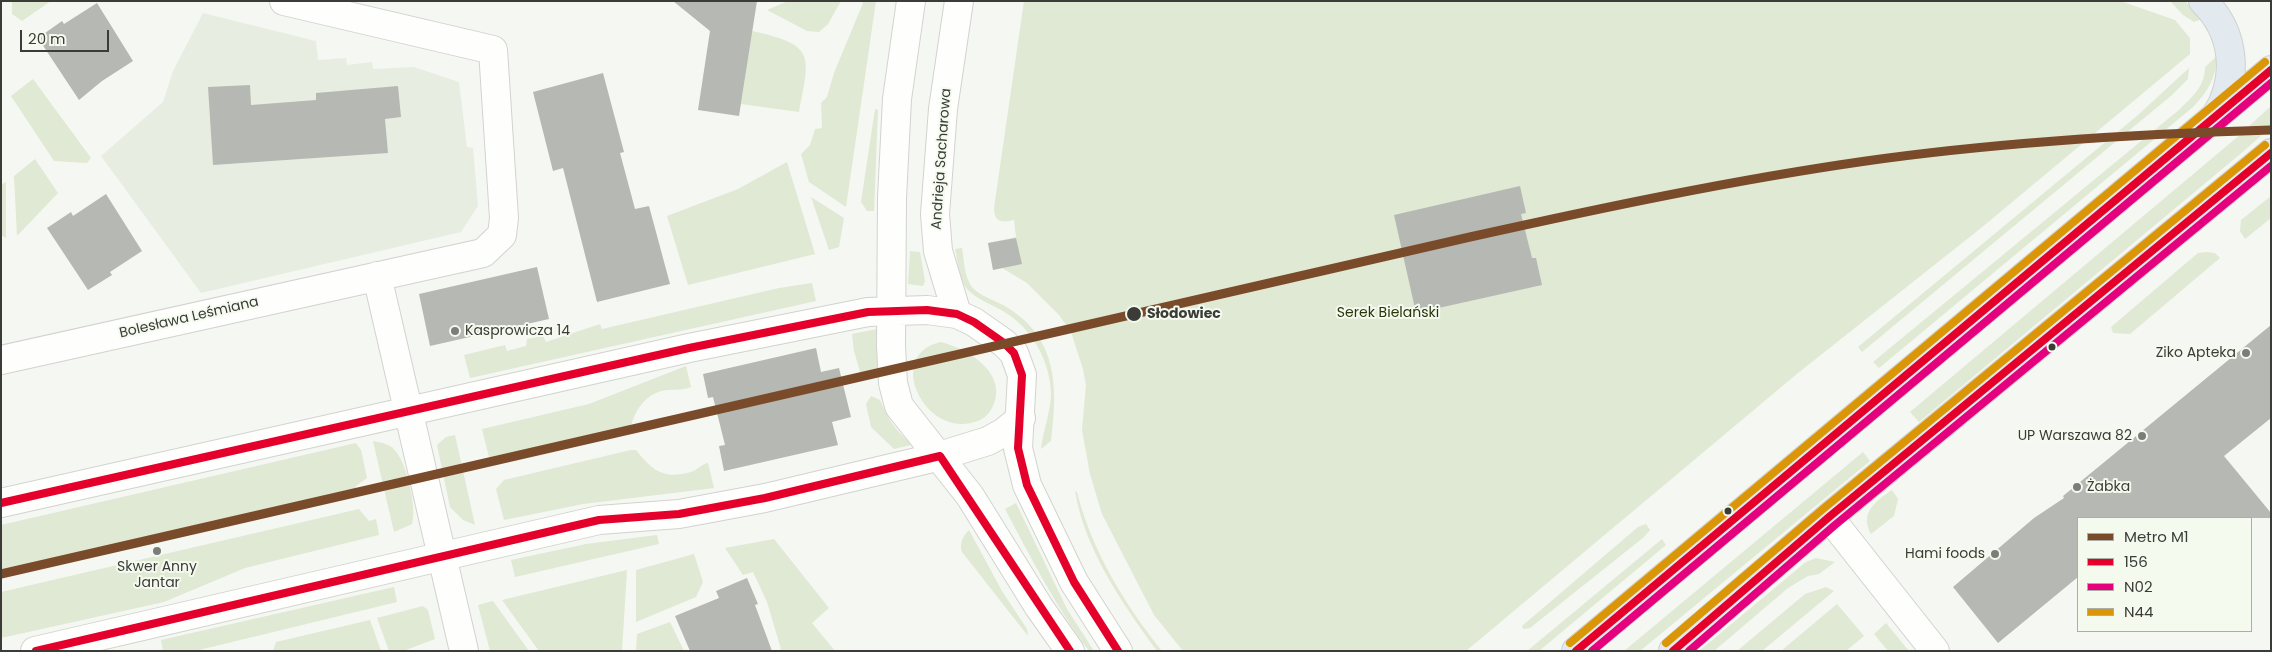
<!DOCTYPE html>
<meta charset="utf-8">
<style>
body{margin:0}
#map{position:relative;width:2272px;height:652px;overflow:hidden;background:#f5f7f2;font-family:Poppins,sans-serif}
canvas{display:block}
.frame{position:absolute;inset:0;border:2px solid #3b3c38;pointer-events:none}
.legend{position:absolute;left:2077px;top:517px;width:175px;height:115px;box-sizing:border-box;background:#f5faef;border:1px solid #abaea6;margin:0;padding:6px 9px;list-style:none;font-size:15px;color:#3b3c38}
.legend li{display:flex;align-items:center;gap:10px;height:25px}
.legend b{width:25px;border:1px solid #abaea6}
.scale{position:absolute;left:20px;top:30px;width:89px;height:22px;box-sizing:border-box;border:2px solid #3b3c38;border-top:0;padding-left:6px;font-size:15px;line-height:18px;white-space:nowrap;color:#3b3c38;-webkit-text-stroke:4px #f5faef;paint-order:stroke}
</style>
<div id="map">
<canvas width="2272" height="652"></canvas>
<div class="frame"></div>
<ul class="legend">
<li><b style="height:6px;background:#7a4b2a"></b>Metro M1</li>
<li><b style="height:6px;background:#e4002b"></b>156</li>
<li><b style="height:6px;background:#e5007d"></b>N02</li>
<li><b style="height:6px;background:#db9608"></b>N44</li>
</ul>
<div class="scale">20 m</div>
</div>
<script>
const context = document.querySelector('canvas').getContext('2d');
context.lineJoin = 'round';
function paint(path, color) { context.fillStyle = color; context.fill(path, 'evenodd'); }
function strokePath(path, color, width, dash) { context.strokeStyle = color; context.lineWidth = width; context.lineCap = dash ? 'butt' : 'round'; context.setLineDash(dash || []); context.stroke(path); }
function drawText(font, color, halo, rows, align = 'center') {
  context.font = font + ' Poppins,sans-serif'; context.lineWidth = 4; context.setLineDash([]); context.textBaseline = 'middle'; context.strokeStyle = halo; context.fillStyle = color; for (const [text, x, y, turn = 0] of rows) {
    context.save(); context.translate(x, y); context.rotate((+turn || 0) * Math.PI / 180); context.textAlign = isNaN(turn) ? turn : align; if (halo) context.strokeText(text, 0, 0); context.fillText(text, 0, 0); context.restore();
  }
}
paint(new Path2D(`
 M203,13L316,41L318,60L346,58L347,65L372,62L373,69L414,67L459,82L467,147L473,148L478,206L461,232L201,293L101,156L163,102L173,71Z`), '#e8ede1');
paint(new Path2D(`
 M12,1H51L22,21L12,14Z
 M788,1H841L828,24L819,32L807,31L767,10Z
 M861,1H876L846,207L809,182L801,154L810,145L815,129L822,128L821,103L827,97L834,73L863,3Z
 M1024,1H2120L2175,20L2190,38V54L1981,228L1798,373L1466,651H1183L1154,615L1102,514L1090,474L1082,430L1086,385L1083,369L1071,332L1059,315L1027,283L1002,268L993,269L988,243L1016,237L1014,220C1002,223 994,222 994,208Z
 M2170,1H2185L2202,19L2194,22L2183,15Z
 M752,31C816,45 810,55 799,112L741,104Z
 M2217,56C2216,78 2208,91 2193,107L1879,368L1873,362L2180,109C2193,96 2205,86 2205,67Z
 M2189,68L2188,79L2172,95L1862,352L1858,347L2138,115Z
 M33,79L91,158L87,163L54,161L11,96Z
 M2271,106V127L2245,150L1919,422L1910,412L2235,139Z
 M875,109L878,110L874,211H867L861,202Z
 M35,159L58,193L17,236L14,176Z
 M787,162L815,254L688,285L667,216L738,189Z
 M6,182V238L1,235V185Z
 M2271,196V218L2245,239L2240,231L2241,220Z
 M811,197L844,218L839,247L829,250Z
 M962,248C964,259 964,272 969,282C974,294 992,299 1003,305C1058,336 1058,386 1051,441L1041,449C1043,430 1051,412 1051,393C1050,362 1033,330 1006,313C994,305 977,300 967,289C959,279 958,262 955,249Z
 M910,251L920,252L925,281L923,286L908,284Z
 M2207,252L2215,253L2220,258L2130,334L2113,333L2111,327L2198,253Z
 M812,283L816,301L470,378L464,355L505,345L507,351L526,346L527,339L543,336L546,342L600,324L602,329L779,288Z
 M882,328L877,371L868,377L861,375L854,351L852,334Z
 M941,342C968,349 1010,374 992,408C988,416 981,421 971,423C923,434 885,354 941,342Z
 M686,366L691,387C683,391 675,389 667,390C646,392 633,412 630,431L499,461L494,462L489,457L482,429L589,404Z
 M871,396L880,400C887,417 896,432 912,444L911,445L894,449L871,427L866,404Z
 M455,435L475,525L463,520L450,507L437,445L446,437Z
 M373,441C383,443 391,444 397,453C407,466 417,508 412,524L394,532Z
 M356,443L361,450L367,478L356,486V495L1,576V525Z
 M631,450H636C652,470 663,480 691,472C697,470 702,464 708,463L714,488L583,504L504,520L496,489L504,480Z
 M1863,452L1870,461L1640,651H1624Z
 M1892,490L1898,499L1894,516L1871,534C1859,513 1876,501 1892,490Z
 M1075,491L1077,492C1091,549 1125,605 1162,651H1157C1122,603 1085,550 1075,491Z
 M1016,503L1067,609L1094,651H1089C1056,607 1031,558 1005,509Z
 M359,509L369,521L376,519L379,535L245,568L164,602L1,638V592Z
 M1646,524L1650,530L1644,537L1530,628L1523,629L1522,626L1638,527Z
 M969,530L1002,591L1027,629L1028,636L962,552C959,544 963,536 969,530Z
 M657,535L659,544L515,577L511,560L586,544Z
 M774,539L829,608L812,623L835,651H779L781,649L767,602L753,572L743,575L725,548Z
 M1662,539L1666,545L1539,651H1527Z
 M694,554L703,582L696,597L636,622V570Z
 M1816,558L1835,562L1819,574L1808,576L1788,588L1714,651H1699L1806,562Z
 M627,570L622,651H539L502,600Z
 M394,587L397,602L195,651H163L161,640Z
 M1826,587L1834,591L1762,651H1737L1805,594Z
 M493,601L529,651H490L478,605Z
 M1837,604L1864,636L1846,651H1781Z
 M423,606L428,610L435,639L403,651H389L377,618Z
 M370,620L381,651H273L276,642Z
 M670,622L684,651H636L637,634Z
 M1886,623L1909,651H1888L1874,634Z`), '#e0e9d3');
paint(new Path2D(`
 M673,1H757L739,116L698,110L710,31Z
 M97,3L133,61L102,81L79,100L38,38L62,21L64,24Z
 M603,73L624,152L620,153L635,209L649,206L670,284L597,302L563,168L553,171L533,92Z
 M250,85L251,105L316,100V93L398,86L401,117L385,119L388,153L213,165L208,87Z
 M1520,186L1526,213L1521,214L1532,258H1536L1542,285L1416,313L1394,215Z
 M106,194L142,251L110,272L112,275L88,290L47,228L71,212L73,216Z
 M1016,238L1022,264L993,270L988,243Z
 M537,267L549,319L430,346L419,294Z
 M2271,325V418L2224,456L2271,513V518H2078V577L1998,643L1953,587L2034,518L2064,498L2063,496Z
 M816,348L821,372L839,368L851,417L832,422L838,445L724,471L719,446L725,445L713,397L708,398L703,374Z
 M747,578L758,604L755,605L772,651H690L675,616L719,598L716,591Z`), '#b6b8b3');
const minor = new Path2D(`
 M911,1L897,99L892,198L891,346L893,383L899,406L970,496L1039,607L1070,651
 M377,276L464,651
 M957,314L938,251L935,214L943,109L959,1
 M1,360L483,253L502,235L504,218L493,50L284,1
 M1,503L689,348L868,312L927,310L957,314L974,322L1004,343L1014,353L1022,375L1018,448L1027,485L1074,582L1118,651
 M1829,517L1935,651
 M35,651L599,520L679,514L765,498L933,458L988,441L1004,432L1021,418`);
const major = new Path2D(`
 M2203,1C2235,32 2239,77 2217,114
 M1576,651L2271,70
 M1673,651L1829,517L2271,153`);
strokePath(minor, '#d2d3d0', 30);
strokePath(major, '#d0d1cf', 30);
strokePath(minor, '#fefefd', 28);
strokePath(major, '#e2e9ef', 28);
strokePath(new Path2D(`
 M1,503L689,348L868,312L927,310L957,314L974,322L1004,343L1014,353L1022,375L1018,448L1027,485L1074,582L1118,651
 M36,651L599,520L679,514L765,498L940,456L1070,651
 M1576,651L2271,70
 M1673,651L1829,517L2271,153`), '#e4002b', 8);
strokePath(new Path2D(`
 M1592,651L2271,83
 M1689,651L1835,525L2271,166`), '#e5007d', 8);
strokePath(new Path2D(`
 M1570,643L2265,62
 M1666,643L1823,509L2265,145`), '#db9608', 8);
strokePath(new Path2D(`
 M1,574L1470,237C1601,208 1733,180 1866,161C2000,142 2135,134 2271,130`), '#7a4b2a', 9);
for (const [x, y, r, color] of [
 [1134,314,8,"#3b3c38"],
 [455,331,5,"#7c7d79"],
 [2052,347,4.5,"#3b3c38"],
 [2246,353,5,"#7c7d79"],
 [2142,436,5,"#7c7d79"],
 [2077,487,5,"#7c7d79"],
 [1728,511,4.5,"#3b3c38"],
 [157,551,5,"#7c7d79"],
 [1995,554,5,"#7c7d79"]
]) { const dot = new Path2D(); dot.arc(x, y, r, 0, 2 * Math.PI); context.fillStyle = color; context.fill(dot); strokePath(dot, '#f5faef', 2); }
drawText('14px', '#3b3c38', '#f5faef', [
 ["Andrieja Sacharowa",942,159,-86],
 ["Bolesława Leśmiana",189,318,-13]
]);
drawText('14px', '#29360c', '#f5faef', [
 ["Serek Bielański",1388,313]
]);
drawText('bold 14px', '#3b3c38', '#f5faef', [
 ["Słodowiec",1147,314]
], 'left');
drawText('14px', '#3b3c38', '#f5faef', [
 ["Kasprowicza 14",465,331,"left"],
 ["Ziko Apteka",2236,353],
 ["UP Warszawa 82",2132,436],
 ["Żabka",2087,487,"left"],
 ["Hami foods",1985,554],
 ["Skwer Anny",157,567,"center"],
 ["Jantar",157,583,"center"]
], 'right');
</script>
